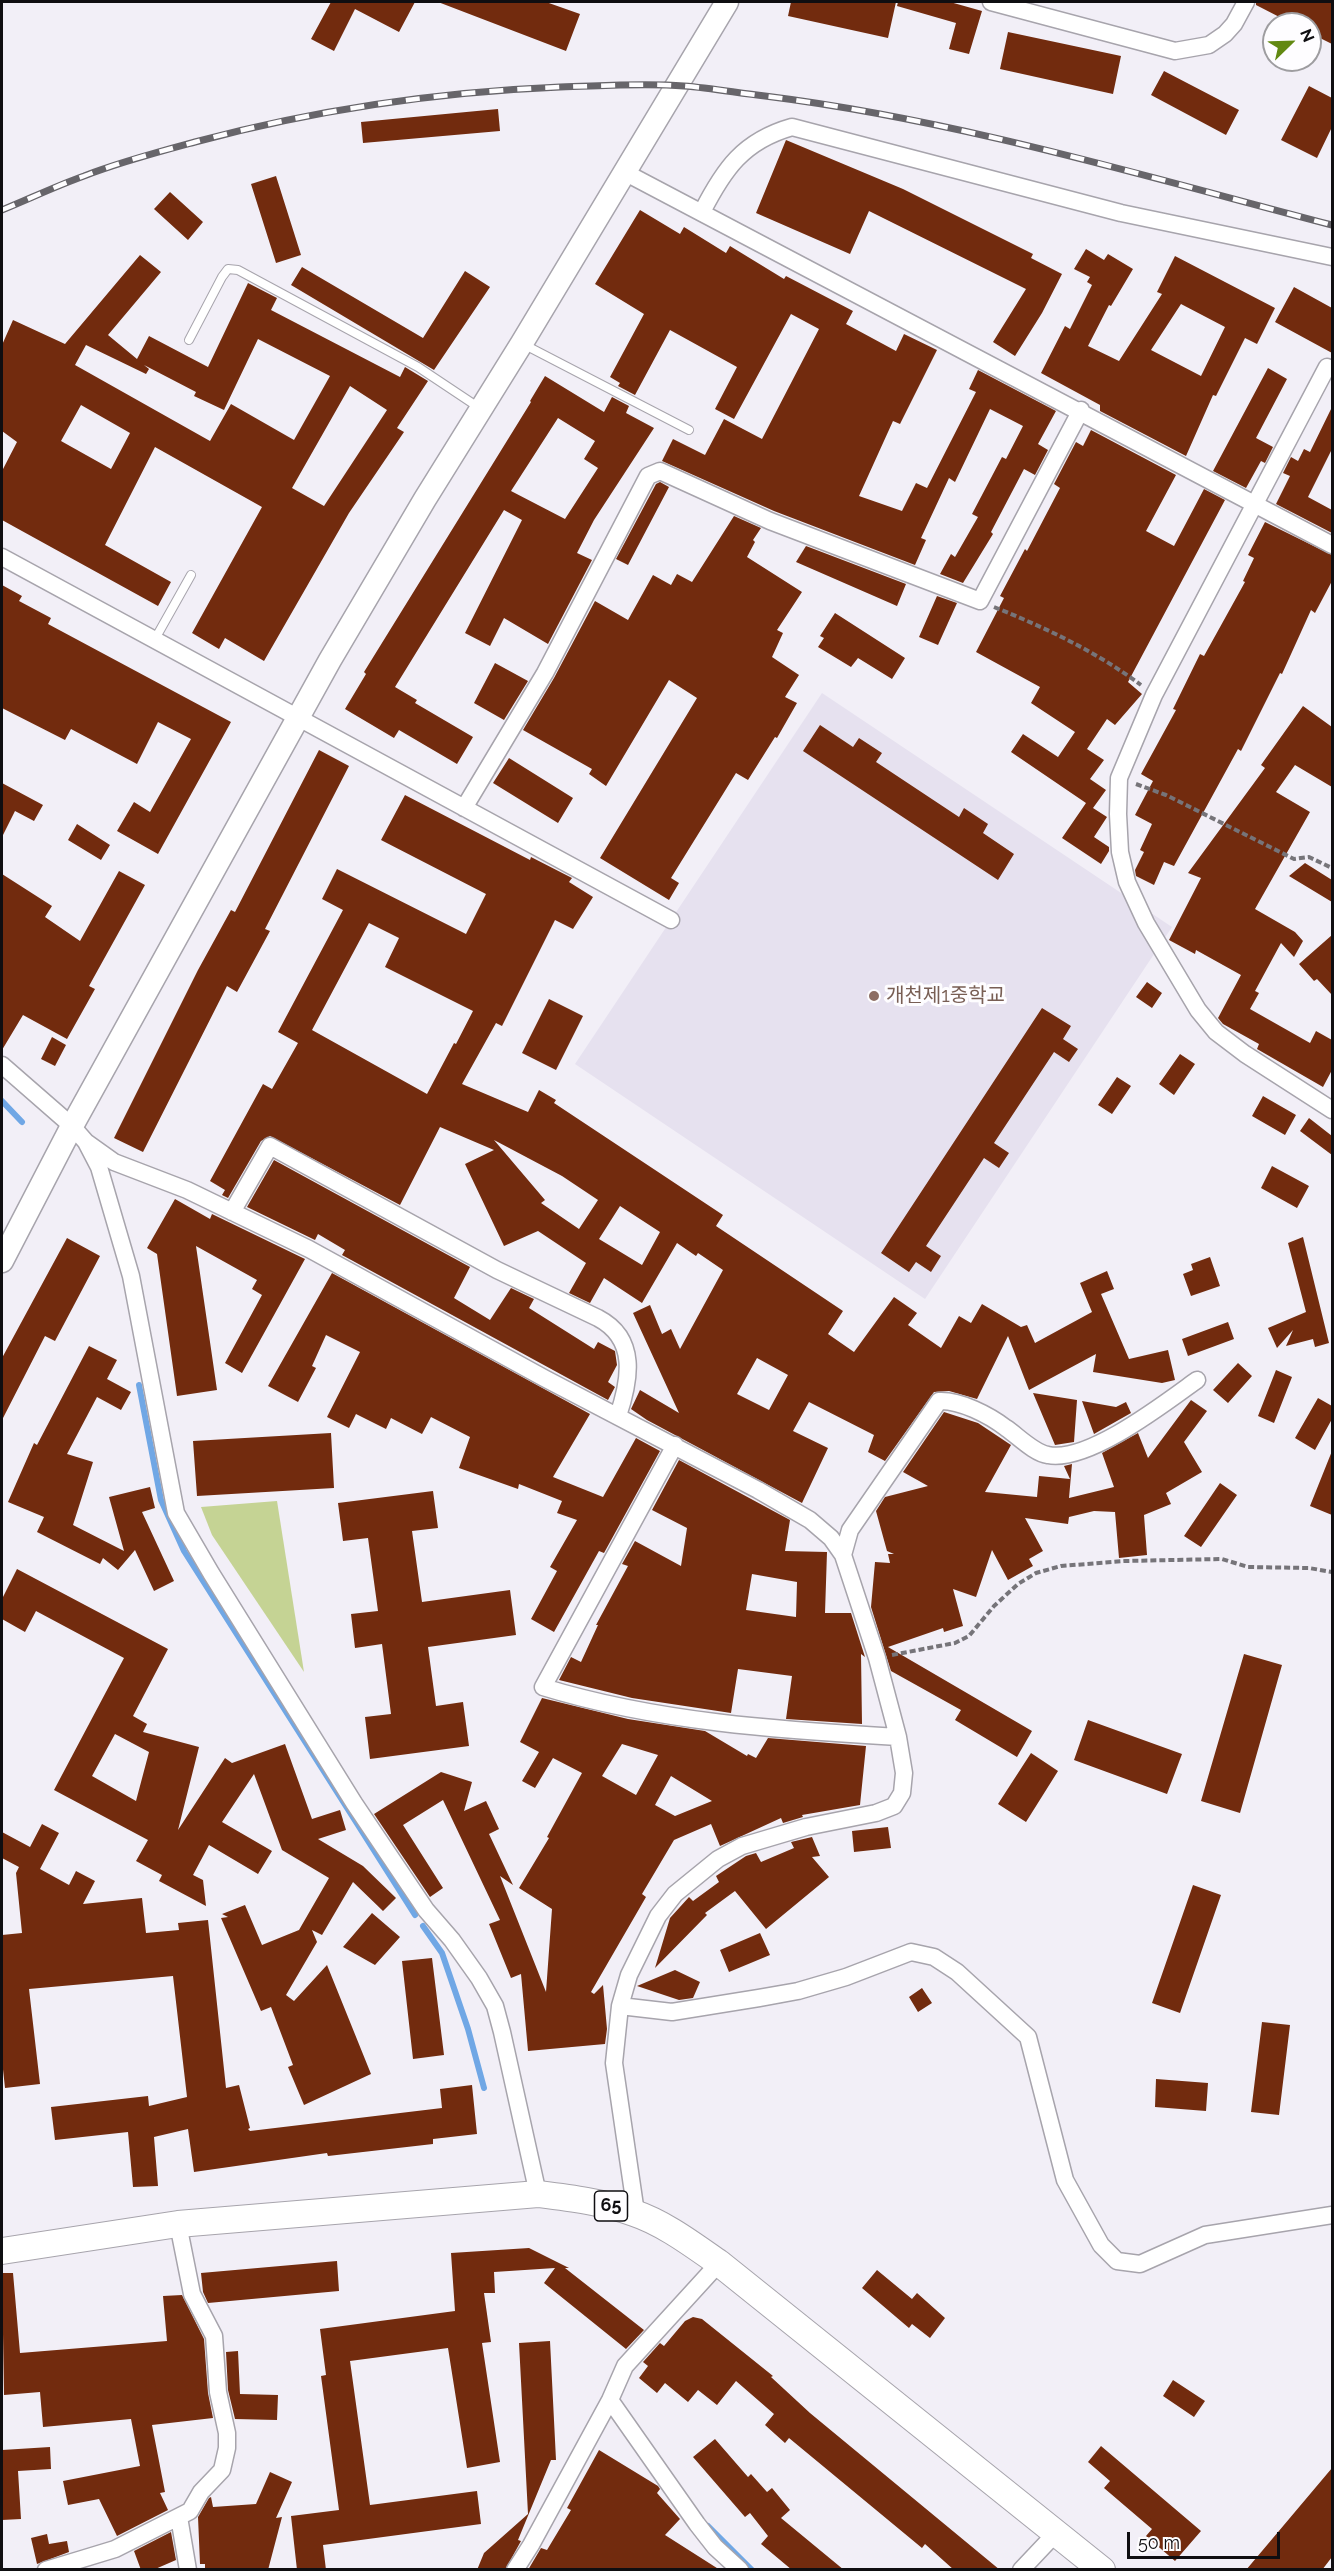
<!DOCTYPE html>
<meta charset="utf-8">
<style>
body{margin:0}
#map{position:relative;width:1334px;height:2571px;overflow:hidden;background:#f2eff7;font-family:Raleway,sans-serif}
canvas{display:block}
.frame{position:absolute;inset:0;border:3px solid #0f0e11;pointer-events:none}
.north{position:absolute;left:1262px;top:12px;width:60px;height:60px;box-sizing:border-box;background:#fefdff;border:2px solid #9e9da0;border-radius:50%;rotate:67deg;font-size:16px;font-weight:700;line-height:24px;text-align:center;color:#0f0e11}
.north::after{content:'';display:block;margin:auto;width:21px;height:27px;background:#628912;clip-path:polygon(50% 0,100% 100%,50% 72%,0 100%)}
.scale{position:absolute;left:1127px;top:2532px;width:153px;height:27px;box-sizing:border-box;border:3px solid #0f0e11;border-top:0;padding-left:8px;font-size:18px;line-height:21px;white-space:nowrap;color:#0f0e11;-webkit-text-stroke:4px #fefdff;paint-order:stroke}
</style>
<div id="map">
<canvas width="1334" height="2571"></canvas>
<div class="frame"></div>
<div class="north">N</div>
<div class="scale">50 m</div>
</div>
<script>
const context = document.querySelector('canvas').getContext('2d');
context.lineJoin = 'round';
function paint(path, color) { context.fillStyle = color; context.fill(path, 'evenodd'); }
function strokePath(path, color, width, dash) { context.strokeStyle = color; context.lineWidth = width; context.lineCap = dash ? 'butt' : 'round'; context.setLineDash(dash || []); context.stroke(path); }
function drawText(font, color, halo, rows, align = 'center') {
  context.font = font + ' Raleway,"Noto Sans KR",sans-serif'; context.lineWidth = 6; context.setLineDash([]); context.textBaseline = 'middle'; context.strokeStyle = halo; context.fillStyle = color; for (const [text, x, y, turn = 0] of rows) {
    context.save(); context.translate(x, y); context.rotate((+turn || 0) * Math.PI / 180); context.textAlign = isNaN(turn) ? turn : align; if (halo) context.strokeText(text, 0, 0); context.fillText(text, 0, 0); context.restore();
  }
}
paint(new Path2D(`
 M822,693L1172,927L925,1299L575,1064Z`), '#e6e1ef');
paint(new Path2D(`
 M277,1501L304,1672L212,1535L201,1507Z`), '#c5d394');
strokePath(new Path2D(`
 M2,1101L22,1122
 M139,1385L161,1500L184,1551L415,1915
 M423,1926L442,1953L468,2029L484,2088
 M708,2526L752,2570`), '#70a7e5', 6);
paint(new Path2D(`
 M331,2H415L399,32L355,9L334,51L311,39Z
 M438,2H546L580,14L566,51Z
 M791,2H896L888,38L788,16Z
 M898,2H950L982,11L969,54L949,49L956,23L897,6Z
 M1256,2H1332V44L1310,33V24H1293L1256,5Z
 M1008,32L1121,56L1113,94L1000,69Z
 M1164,71L1239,110L1226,135L1151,95Z
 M1309,86L1332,98V127L1317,158L1281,140Z
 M498,109L500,131L363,143L361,122Z
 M786,140L903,189L1033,254L1031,258L1062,274L1042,313L1015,356L993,342L1026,289L869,211L850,254L756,213Z
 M276,176L301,255L276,263L251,184Z
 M170,192L203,222L188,240L154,209Z
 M640,210L680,234L684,227L726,253L730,246L784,279L786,276L853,311L846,324L896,351L904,334L937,350L900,424L893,421L859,496L902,511L916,483L927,488L976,392L969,389L978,370L1056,411L1038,444L1048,450L1035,475L1024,469L991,532L993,534L963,583L940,574L951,554L955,557L978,517L972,514L1002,457L1006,459L1023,426L990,409L955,482L949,478L921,538L926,540L915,565L774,511L662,461L673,439L705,455L724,419L762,439L819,329L791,314L734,419L715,409L737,367L670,330L635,395L618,386L620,383L610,377L644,314L595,284Z
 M1086,249L1104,260L1108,254L1133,269L1111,306L1109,305L1088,346L1119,361L1162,294L1157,292L1175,256L1275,308L1257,344L1245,338L1216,396L1213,395L1186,456L1100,411V405L1041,373L1065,326L1070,329L1092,285L1087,282L1090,277L1074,269ZM1181,304L1225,327L1201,376L1151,350Z
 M140,255L161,272L108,335L137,359L149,336L208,367L248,283L277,298L271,310L400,377L405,367L428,381L397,428L404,432L349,513L264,661L225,638L219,649L192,633L262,507L155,447L105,545L171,582L158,606L2,520V471L17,442L2,431V345L13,320L65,344ZM258,339L330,376L294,440L231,404L210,441L75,365L86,345L146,374L149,369L144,365L196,392L194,396L224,410ZM350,386L387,410L324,506L292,488ZM81,405L130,433L111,469L61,441Z
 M302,267L423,338L465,271L490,287L434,370L291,285Z
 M1294,287L1332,308V353L1275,322Z
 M1268,368L1287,379L1256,438L1273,447L1265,463L1261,461L1246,488L1213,471Z
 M545,376L604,412L612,397L629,406L626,413L654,428L594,520L577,553L592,560L548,644L504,618L490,646L465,633L522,520L504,510L395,687L417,700L415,703L473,737L457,764L399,730L394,738L345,709L366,674L364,672L531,402L530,401ZM558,418L595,441L584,459L598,468L565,519L511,491Z
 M1332,407V449L1308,497L1332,510V533L1276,504L1290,476L1283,473L1291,457L1298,461L1304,449L1310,452Z
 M1091,430L1176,475L1146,531L1174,546L1204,489L1225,500L1128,682L1142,694L1115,725L1107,719L1087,749L1104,760L1090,779L1106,790L1093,808L1107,817L1094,837L1109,847V851L1101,864L1062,838L1086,803L1011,752L1023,734L1058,757L1075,732L1031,703L1040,687L976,652L1004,598L1000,596L1025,549L1027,551L1060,488L1054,484L1076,442L1083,446Z
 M660,482L669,487L628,565L616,559L656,484Z
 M734,516L761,528L753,540L755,542L747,557L802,592L777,630L783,633L772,657L799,675L785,697L797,703L777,738L775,737L748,780L736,773L671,878L679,883L669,900L600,858L697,698L669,680L606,786L589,774L592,769L523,730L554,678L595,601L628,620L653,575L671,585L677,574L692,582Z
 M1265,522L1332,555V581L1315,613L1311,610L1282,674L1280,673L1241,751L1238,749L1174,866L1164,862L1154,885L1136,876L1135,870L1144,852L1140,850L1152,824L1135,815L1153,781L1141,774L1176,710L1173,709L1200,654L1204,656L1245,582L1243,581L1254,558L1248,555Z
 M806,546L906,584L897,606L796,562Z
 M2,585L22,596L19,601L51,618L48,624L231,722L158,854L117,831L134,802L150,812L191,739L158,722L137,764L71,729L65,740L2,708Z
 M937,596L957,603L938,645L919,637Z
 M835,613L905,658L892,679L858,658L851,667L818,647L824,638L820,636Z
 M495,663L528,681L504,720L474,703Z
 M1303,706L1332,727V787L1295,765L1276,792L1310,812L1255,909L1295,932L1303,941L1294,957L1281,943L1255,991L1259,993L1250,1009L1310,1043L1316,1031L1332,1040V1070L1323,1087L1257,1049L1259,1044L1223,1024L1218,1018L1241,975L1196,950L1195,954L1169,940L1201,878L1188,873L1265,768L1261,765Z
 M820,725L853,747L859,738L882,753L876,762L959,817L964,808L988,824L983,833L1014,854L998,880L803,751Z
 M319,750L349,766L265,929L270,931L237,992L227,986L143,1152L114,1138L198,970L231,910L235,912Z
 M509,758L573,798L558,823L493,783Z
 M2,783L43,805L34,821L15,811L2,837Z
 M405,795L530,860L531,857L572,878L569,882L593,897L573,929L555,920L502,1026L496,1023L462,1084L528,1112L539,1090L556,1100L554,1103L723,1215L716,1226L843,1311L828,1334L854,1352L894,1297L917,1313L908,1325L941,1348L959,1316L971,1323L982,1304L1021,1327L1027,1325L1035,1343L1092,1312L1080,1283L1107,1271L1114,1289L1101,1294L1129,1359L1168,1350L1175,1380L1162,1383L1093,1372L1096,1354L1029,1390L1008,1336L977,1399L949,1391L934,1392L885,1461L868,1452L874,1435L809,1402L793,1431L828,1448L802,1503L647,1420L631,1409L640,1390L679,1413L633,1313L650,1305L662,1334L671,1329L680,1349L723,1270L698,1253L696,1256L677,1243L642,1303L604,1278L590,1303L569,1293L586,1263L538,1231L504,1246L465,1164L494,1150L440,1127L400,1205L270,1136L261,1141L228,1198L222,1195L225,1190L210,1181L263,1084L272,1089L298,1043L278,1032L343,910L322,899L337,869L466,934L486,894L381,840ZM369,923L399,938L385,967L473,1011L456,1044L454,1043L427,1094L312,1030ZM494,1140L562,1176L598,1200L579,1229L541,1203L545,1200ZM620,1206L660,1232L642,1265L599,1239ZM757,1358L788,1375L769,1410L737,1394Z
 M77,824L110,845L101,860L68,840Z
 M1305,863L1332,880V902L1289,876Z
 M119,871L145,885L89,986L95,989L67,1039L23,1015L2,1050V874L52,906L45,917L80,941Z
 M1332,935V995L1317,979L1314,981L1299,964Z
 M1147,982L1162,993L1152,1008L1136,997Z
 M549,999L583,1016L556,1070L522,1053Z
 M1042,1008L1071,1026L1063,1039L1078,1049L1069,1062L1054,1052L994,1143L1009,1153L999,1168L984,1158L926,1246L941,1256L931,1272L916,1262L909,1272L881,1253Z
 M52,1037L66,1045L55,1066L41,1059Z
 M1180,1054L1195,1064L1174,1095L1159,1084Z
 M1117,1077L1131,1086L1112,1114L1098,1105Z
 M1263,1096L1296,1115L1285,1135L1252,1116Z
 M1309,1118L1332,1136V1155L1300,1131Z
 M274,1160L470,1267L454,1298L490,1320L511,1288L534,1299L529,1308L594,1349L598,1342L615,1351L617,1365L608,1382L615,1387L608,1400L342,1255L345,1250L318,1234L315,1240L247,1207Z
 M1272,1166L1309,1186L1297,1208L1261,1188Z
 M175,1199L210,1219L212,1214L305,1259L242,1373L225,1363L262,1295L252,1289L257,1280L196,1246L217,1390L177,1396L157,1254L147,1248Z
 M1303,1237L1329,1343L1315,1347L1313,1339L1286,1346L1293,1330L1277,1348L1268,1328L1306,1312L1288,1243Z
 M67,1238L100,1256L55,1341L45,1336L2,1420V1358Z
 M1210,1257L1220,1286L1191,1296L1183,1274L1193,1270L1191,1264Z
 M332,1273L590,1414L553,1477L603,1497L636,1438L660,1451L604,1553L599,1551L554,1632L531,1619L557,1571L550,1567L577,1520L557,1513L562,1501L519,1484L518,1489L459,1468L470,1437L431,1417L422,1434L391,1418L386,1429L356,1414L349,1428L327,1417L360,1352L326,1335L312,1366L316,1368L298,1402L268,1386Z
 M1228,1322L1234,1339L1188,1356L1182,1339Z
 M89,1346L117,1360L107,1379L131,1392L121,1410L97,1397L67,1454L93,1462L73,1525L124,1551L109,1497L150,1487L155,1508L142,1512L174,1581L154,1591L135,1550L118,1570L103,1558L100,1564L37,1532L44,1517L8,1502L34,1443L37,1445Z
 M1238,1363L1252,1376L1228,1403L1213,1390Z
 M1276,1370L1292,1377L1274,1423L1258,1416Z
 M1033,1393L1077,1400L1074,1442L1055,1445Z
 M1318,1398L1332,1406V1419L1315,1450L1295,1438Z
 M1191,1400L1207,1411L1184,1442L1202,1472L1166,1493L1171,1504L1144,1515L1147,1555L1119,1558L1115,1512L1094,1511L1069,1517L1068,1524L1025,1518L1043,1551L1029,1559L1033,1566L1008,1580L992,1550L976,1597L953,1589L963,1626L944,1632L943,1628L888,1647L1032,1731L1017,1757L955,1720L961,1710L891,1671L871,1607L875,1562L890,1563L888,1554H894L887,1551L876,1511L885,1497L928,1486L903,1472L944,1412L978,1423L1011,1445L985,1492L1037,1497L1039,1476L1070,1479L1064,1466L1072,1464L1069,1498L1114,1487L1102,1453L1138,1433L1148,1458Z
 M1082,1401L1116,1407L1126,1402L1131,1413L1094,1434Z
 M331,1433L334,1488L197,1496L193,1441Z
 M1332,1451V1515L1310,1506Z
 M679,1460L790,1520L785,1551L827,1552L825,1613H851L865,1657L861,1654L862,1724L786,1719L792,1676L738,1669L731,1713L632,1698L559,1680L571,1657L581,1662L598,1625H596L628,1566L622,1564L635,1541L681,1566L687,1528L652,1510ZM752,1574L797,1582L796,1617L746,1610Z
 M1220,1483L1237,1495L1201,1547L1184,1536Z
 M433,1491L438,1528L412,1531L422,1602L510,1590L516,1635L428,1647L436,1706L463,1702L469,1746L370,1759L365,1717L391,1714L382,1644L355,1648L351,1614L378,1611L368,1538L343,1541L338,1503Z
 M17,1569L168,1649L133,1716L147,1724L143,1732L199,1747L178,1830L225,1758L232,1763L285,1744L312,1819L340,1810L346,1830L318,1839L363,1866L396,1898L383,1911L353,1882L322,1935L312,1930L317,1942L286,1995L294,2001L327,1965L371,2074L304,2105L288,2067L293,2065L271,2007L261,2011L221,1918L228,1917L222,1914L245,1905L262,1945L299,1930L329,1878L282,1850L254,1774L222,1822L272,1851L258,1874L209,1845L193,1875L203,1880L206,1906L159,1881L162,1875L136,1861L148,1840L54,1790L124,1658L36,1611L25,1632L2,1619V1599ZM115,1734L149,1752L136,1801L92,1776Z
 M1244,1654L1282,1665L1240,1813L1201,1801Z
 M542,1698L628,1719L705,1731L747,1756L748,1754L756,1758L768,1738L866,1746L860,1805L802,1815L803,1817L783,1823L781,1818L720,1846L711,1824L674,1840L642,1894L646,1897L591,1992L594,1994L603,1985L607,2029L605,2044L528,2051L521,1974L511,1978L489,1924L500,1920L443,1800L403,1825L443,1888L430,1897L374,1814L441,1772L472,1782L464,1811L486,1801L499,1829L489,1834L513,1885L500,1876L546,1992L552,1909L519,1888L549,1838L547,1837L582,1773L553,1758L535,1788L522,1781L539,1752L520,1742ZM622,1744L658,1755L636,1795L602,1776ZM671,1776L712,1801L675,1816L655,1805Z
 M1088,1720L1182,1754L1167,1794L1074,1760Z
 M1031,1753L1058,1771L1026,1822L998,1804Z
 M42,1824L59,1833L40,1869L69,1885L76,1871L95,1881L83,1904L142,1898L146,1933L179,1930L178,1923L208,1920L226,2088L239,2085L250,2128L248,2129L250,2131L442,2108L440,2089L472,2085L477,2134L433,2139V2144L328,2156L327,2153L194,2172L188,2129L154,2137L158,2186L133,2187L128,2132L55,2140L51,2107L148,2096L149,2106L187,2097L173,1976L29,1989L40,2084L5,2088L2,2060V1935L22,1933L16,1873L19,1867L2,1858V1832L30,1847Z
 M888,1827L891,1848L854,1852L852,1831Z
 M812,1837L820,1856L812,1857L829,1877L766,1929L735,1891L705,1913L707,1915L655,1968L670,1918L689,1897L693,1901L719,1882L716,1876L746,1856L756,1853L761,1862L794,1848L791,1842Z
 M1193,1885L1221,1895L1180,2013L1152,2003Z
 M372,1913L400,1937L375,1965L343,1947Z
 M760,1933L770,1955L729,1972L720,1950Z
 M432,1958L444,2055L413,2059L402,1961Z
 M675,1970L700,1982L693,1998L679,2000L637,1986Z
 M922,1988L932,2003L918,2012L909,1997Z
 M1262,2022L1290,2025L1279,2115L1251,2112Z
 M1156,2079L1208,2083L1206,2111L1155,2107Z
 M529,2248L569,2268H565L644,2330L626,2349L544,2283L555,2268L494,2272L495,2293H484L491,2342L482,2343L500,2462L467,2468L448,2348L350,2361L370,2505L477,2491L481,2524L323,2545L326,2570H297L291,2516L339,2510L321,2376L326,2375L320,2329L455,2311L451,2253Z
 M337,2261L339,2291L208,2303L203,2292L201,2273Z
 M877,2270L912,2299L917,2293L945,2318L930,2338L912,2324L909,2328L862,2288Z
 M2,2273H13L20,2353L167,2341L163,2296L182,2295L204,2339L208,2393L213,2418L152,2425L165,2492L160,2493L168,2510L117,2536L99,2499L68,2505L63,2481L140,2466L131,2419L43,2427L40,2392L4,2395Z
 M693,2317L702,2319L773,2376L771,2377L810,2413L1000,2570H954L925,2544L922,2548L789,2438L785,2443L765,2425L774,2414L736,2381L717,2405L698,2390L688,2402L665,2383L657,2393L639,2378L648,2366L643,2362L660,2343L664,2346L685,2321Z
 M550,2341L556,2460H551L518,2540L521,2541L505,2570H477L484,2553L528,2514L519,2343Z
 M238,2351L240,2394L278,2395L277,2420L235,2419L228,2390L226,2352Z
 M1173,2380L1205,2401L1194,2417L1163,2396Z
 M715,2439L748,2477L751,2474L767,2492L772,2488L790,2510L781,2518L844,2570H792L761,2544L768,2536L750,2513L745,2517L693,2457Z
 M1101,2446L1201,2531L1175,2561L1146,2536L1152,2529L1104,2488L1110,2481L1088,2462Z
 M50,2447L51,2469L18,2471L21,2519L2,2520V2450Z
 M599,2450L658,2486L660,2489L657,2493L680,2519L665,2535L720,2570H528L541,2548L547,2550L571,2510L567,2508Z
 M1332,2468V2557L1322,2570H1246Z
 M270,2472L292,2482L276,2518L282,2517L268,2570H205V2564H200L198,2517L209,2498L211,2497L213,2507L256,2504Z
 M171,2532L176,2560L153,2570H141L134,2551Z
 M47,2534L49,2544L67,2541L69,2552L37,2564L31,2538Z`), '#722b0e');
const service = new Path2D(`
 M189,340L222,277L228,269L238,270L418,367L481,409
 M523,344L689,430
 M155,639L191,575`);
const minor = new Path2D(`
 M991,2L1175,51L1209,45L1225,34L1234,24L1246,2
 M626,173L1332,545
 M702,212C724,169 743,141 792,127L1121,213L1332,257
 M1327,367L1154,695L1119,778L1118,814L1120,852L1127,882L1146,923L1198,1010L1216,1032L1245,1054L1332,1110
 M2,557L671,920
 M464,808L545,673L648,476L660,471L770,521L980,601L1081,410
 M2,1065L72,1126L86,1142L99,1167L131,1276L176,1513L211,1573L354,1803L426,1910L452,1940L479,1978L495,2006L502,2032L538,2194
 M86,1142L114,1162L187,1190L309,1249L544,1378L758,1490L810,1520L831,1538L843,1555L877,1658L898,1737L904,1773L902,1793L894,1806L876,1813L806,1827L742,1846L718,1859L675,1894L658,1916L629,1975L620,2006L614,2063L636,2213
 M232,1212L270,1146L497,1270L598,1318C638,1339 630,1380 618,1416
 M675,1445L543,1687C657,1722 779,1730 898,1737
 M843,1555L850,1530L939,1401C960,1400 989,1415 1006,1428C1018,1436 1034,1453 1048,1455C1088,1463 1165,1403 1197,1380
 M620,2006L672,2012L759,1998L798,1991L846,1977L911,1952L934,1957L957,1972L1028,2037L1065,2180L1101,2245L1117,2261L1140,2264L1205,2235L1332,2215
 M610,2400L697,2524L715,2547L740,2570
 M179,2517L188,2570
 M46,2570L115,2549L190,2511L201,2492L222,2470L227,2448V2433L218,2392L214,2336L192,2294L178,2224
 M515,2570L531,2545L610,2400L625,2366L719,2263
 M1021,2570L1056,2533`);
const secondary = new Path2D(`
 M2,1261L72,1126L330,660L425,499L522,343L727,2`);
const primary = new Path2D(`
 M2,2251L178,2224L538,2194C570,2198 603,2202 634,2213C664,2223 693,2245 719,2263L1102,2570`);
strokePath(service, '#a7a4ac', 10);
strokePath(minor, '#a7a4ac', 19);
strokePath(secondary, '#a7a4ac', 25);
strokePath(primary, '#a7a4ac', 28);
strokePath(new Path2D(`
 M994,607C1046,628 1095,651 1141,685
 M1136,784L1166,795L1294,859L1309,857L1332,868
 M892,1655L955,1643L969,1636L994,1606L1018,1584L1036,1573L1061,1566L1125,1561L1222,1559L1248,1567L1309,1568L1332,1572`), '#767479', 4, [6, 3]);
strokePath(service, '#fff', 8);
strokePath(minor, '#fff', 16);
strokePath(secondary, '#fff', 22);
strokePath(primary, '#fff', 26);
const rail = new Path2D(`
 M2,210C29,199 56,186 84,176C120,162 158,152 195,142C314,110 437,92 560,87C601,86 643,83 684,86C711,88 738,93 765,96C958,120 1144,176 1332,225`);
strokePath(rail, '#67656a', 7);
strokePath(rail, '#fefdff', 4.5, [14]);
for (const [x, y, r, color] of [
 [874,996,6,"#8d6e63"]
]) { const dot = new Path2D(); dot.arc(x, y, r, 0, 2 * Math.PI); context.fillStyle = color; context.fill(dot); strokePath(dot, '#fefdff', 2); }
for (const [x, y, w] of [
 [611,2206,33]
]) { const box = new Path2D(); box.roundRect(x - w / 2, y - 15, w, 30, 4.5); context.fillStyle = '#fefdff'; context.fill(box); strokePath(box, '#0f0e11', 1.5); }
drawText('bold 18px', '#0f0e11', null, [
 ["65",611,2206]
]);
drawText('20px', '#785e54', '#fefdff', [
 ["개천제1중학교",886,996]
], 'left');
</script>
